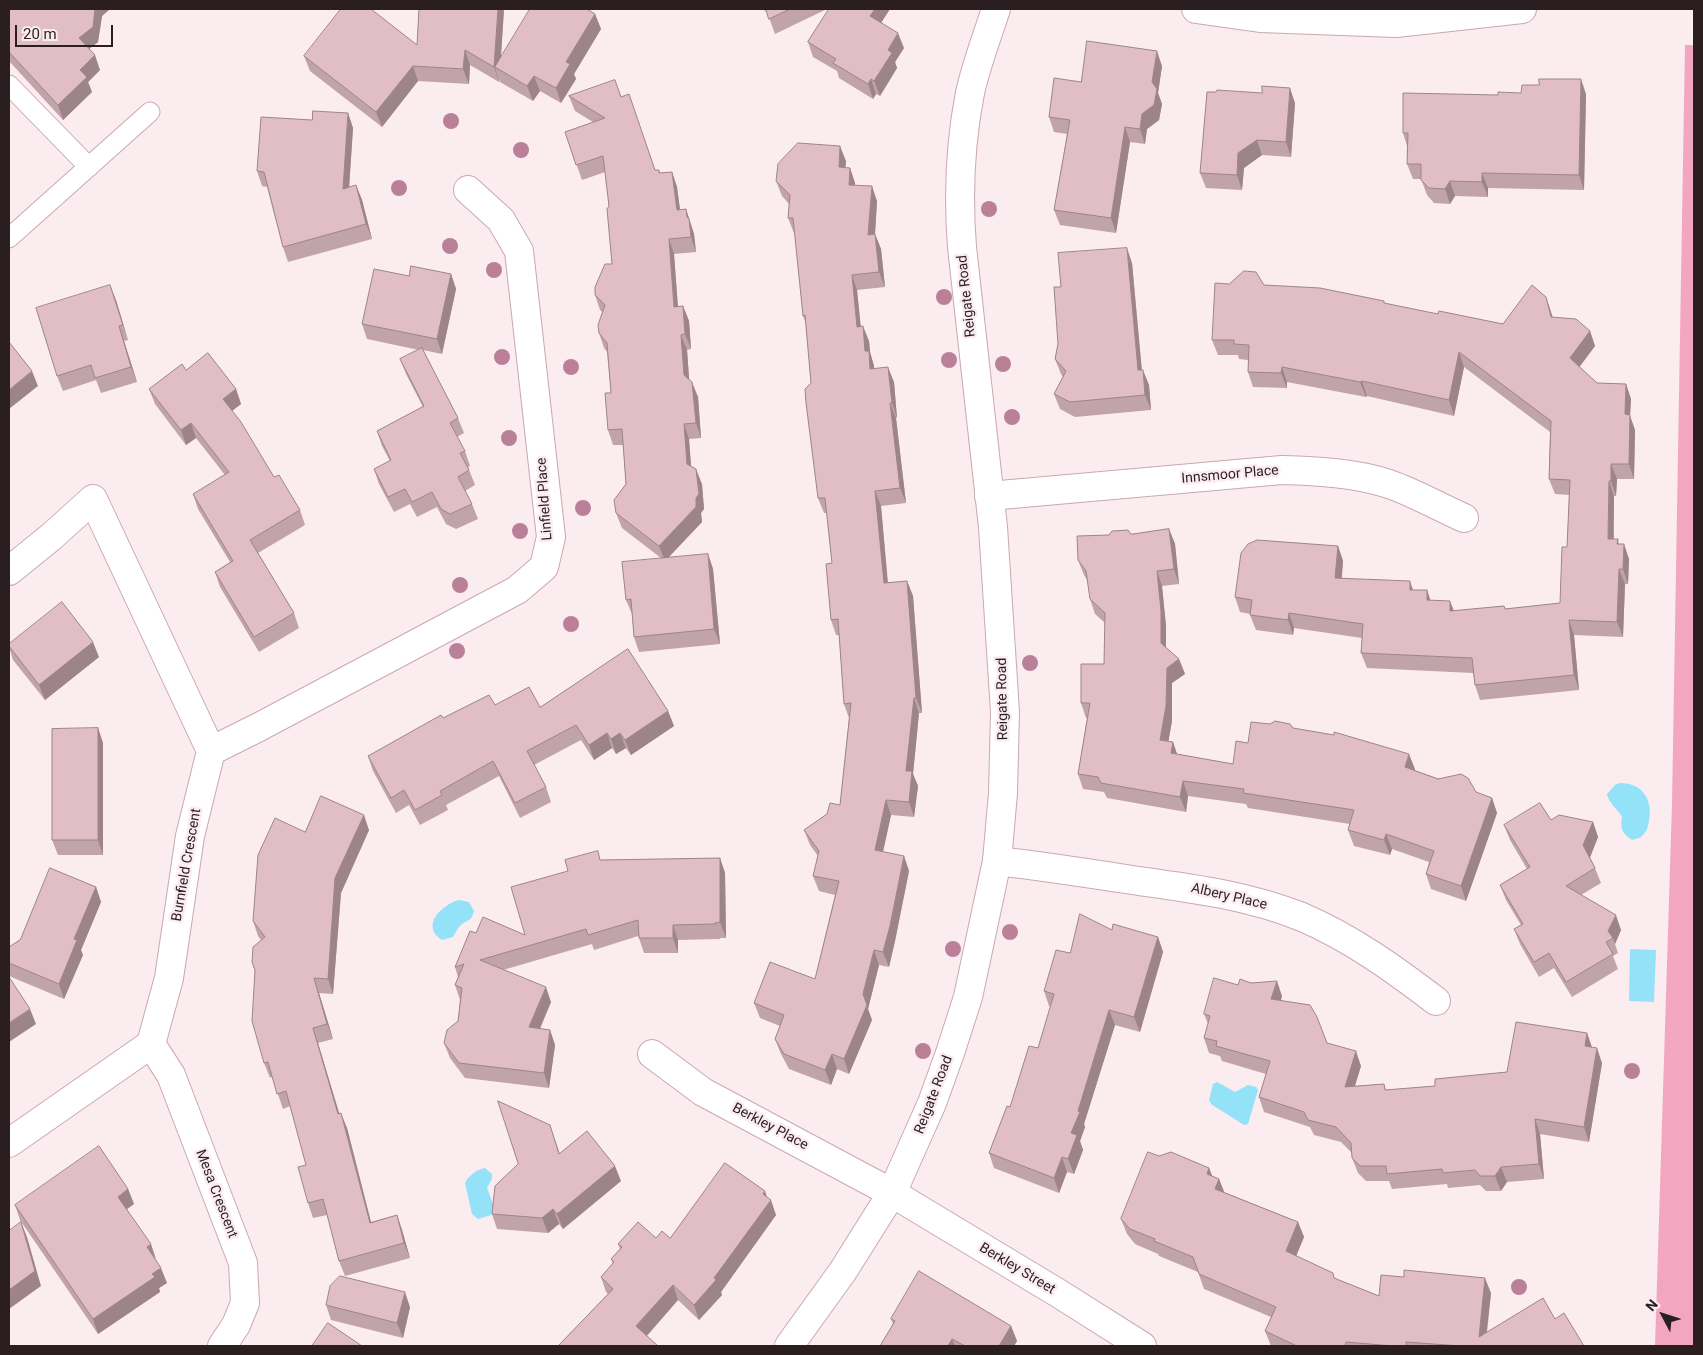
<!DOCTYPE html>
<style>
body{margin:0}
#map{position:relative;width:1703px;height:1355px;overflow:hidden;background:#fbecf0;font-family:Roboto,sans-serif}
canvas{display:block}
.frame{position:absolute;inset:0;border:10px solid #2a1e21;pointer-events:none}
.north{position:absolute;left:1638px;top:1290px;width:50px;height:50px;-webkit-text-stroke:4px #fbecf0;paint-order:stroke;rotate:310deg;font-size:14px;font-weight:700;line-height:20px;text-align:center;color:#2a1e21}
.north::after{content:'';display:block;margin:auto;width:18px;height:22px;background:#2a1e21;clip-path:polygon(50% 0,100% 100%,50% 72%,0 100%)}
.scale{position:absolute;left:15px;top:25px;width:98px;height:22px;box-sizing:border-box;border:2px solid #2a1e21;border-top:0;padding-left:6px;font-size:15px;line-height:18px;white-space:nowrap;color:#2a1e21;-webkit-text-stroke:4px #fbecf0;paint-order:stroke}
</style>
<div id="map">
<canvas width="1703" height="1355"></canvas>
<div class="frame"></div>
<div class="north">N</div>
<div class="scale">20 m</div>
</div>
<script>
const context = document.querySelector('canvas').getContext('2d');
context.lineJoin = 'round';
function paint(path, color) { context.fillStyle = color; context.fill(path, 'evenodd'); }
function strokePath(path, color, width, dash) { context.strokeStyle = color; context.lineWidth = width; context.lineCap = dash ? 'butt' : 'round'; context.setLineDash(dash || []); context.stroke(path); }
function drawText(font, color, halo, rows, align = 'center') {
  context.font = font + ' Roboto,sans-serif'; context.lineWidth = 5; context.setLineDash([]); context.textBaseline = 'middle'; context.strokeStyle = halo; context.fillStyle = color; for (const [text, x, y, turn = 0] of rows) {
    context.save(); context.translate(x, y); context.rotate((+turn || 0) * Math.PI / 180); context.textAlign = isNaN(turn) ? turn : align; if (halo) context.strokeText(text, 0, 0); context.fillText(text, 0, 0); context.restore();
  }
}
paint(new Path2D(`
 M1685,45H1694V1346H1655L1672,804Z`), '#f3a6bf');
paint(new Path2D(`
 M1620,783C1643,783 1653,800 1649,821C1648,826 1647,831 1643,835C1641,838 1636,839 1632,840C1622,833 1620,829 1622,817C1617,808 1609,804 1607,794L1615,785Z
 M459,900L469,902L474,911C471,923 467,919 460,926C457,929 455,934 453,937L442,940C420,926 441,905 459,900Z
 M1630,949L1656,950L1654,1002L1629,1001Z
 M1217,1082L1235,1092L1248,1085L1256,1087L1258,1090L1248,1124L1244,1125L1211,1104L1209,1100L1213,1084Z
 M485,1168L492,1174V1179L487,1188L495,1209L491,1215L478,1219L472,1214L465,1183C468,1176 478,1169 485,1168Z`), '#94e2f8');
const service = new Path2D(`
 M9,85L89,167
 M9,238L150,112`);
const minor = new Path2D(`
 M989,496L1282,470C1317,471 1356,473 1389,484C1415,493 1439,507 1464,518
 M9,571L51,537L93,499L211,751L190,836L169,978L151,1044L9,1143
 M211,751L259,727L517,590L544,567L551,537L519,251L501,220L468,190
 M997,861C1042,866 1087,873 1132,880C1190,888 1247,895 1302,917C1351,938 1394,969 1436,1001
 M151,1044L171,1075L243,1263L245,1303L236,1325L222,1346
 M652,1054L703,1092L892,1193L1058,1293L1142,1346`);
const tertiary = new Path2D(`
 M1196,9L1260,18L1396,23L1522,9
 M789,1346L843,1271L892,1193L932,1103L950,1053L968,997L997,861L1003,793L1005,712L993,527L962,247C958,196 960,144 970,93C976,65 987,37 996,9`);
strokePath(service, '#caa8b2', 21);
strokePath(minor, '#caa8b2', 30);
strokePath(tertiary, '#caa8b2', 30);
strokePath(service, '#fff', 19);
strokePath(minor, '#fff', 28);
strokePath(tertiary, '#fff', 28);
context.fillStyle = '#ba8097';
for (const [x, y] of [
 [451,121],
 [521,150],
 [399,188],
 [989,209],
 [450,246],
 [494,270],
 [944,297],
 [502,357],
 [949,360],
 [1003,364],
 [571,367],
 [1012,417],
 [509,438],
 [583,508],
 [520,531],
 [460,585],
 [571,624],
 [457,651],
 [1030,663],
 [1010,932],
 [953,949],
 [923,1051],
 [1632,1071],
 [1519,1287]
]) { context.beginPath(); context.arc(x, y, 8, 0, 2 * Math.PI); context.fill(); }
paint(new Path2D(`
 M9,9H110L102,16L98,42L89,49L100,70L88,82L92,92L63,120L9,61Z
 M419,9H504L501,56L595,14L601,29L574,74L576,79L561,103L540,91L533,101L500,82V80L499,82L470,65L469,84L418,81L382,127L310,71L304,56L417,45Z
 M762,9H827L775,34L767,12Z
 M829,9H890L881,22L904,48L895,62L897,68L880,96L876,94L873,99L839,78L837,71L813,57L808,42Z
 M1162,66L1158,93L1162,104L1159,120L1147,129L1145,144L1130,142L1116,233L1060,225L1054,210L1067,134L1054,132L1049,117L1081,82Z
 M1586,94L1584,190L1488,188V197L1455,196L1450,204L1434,203L1427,195L1421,179H1413L1407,164V146L1403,133L1498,95Z
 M569,96L621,97L655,170H659L660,173L672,172L677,187L680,210L686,209L694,234L696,252L674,254L678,307L683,306L689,321L691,349L687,350L689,379L698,397L701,438L689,439L691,466L702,484L704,509L701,513L702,522L668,558L708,554L713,569L720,644L639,652L634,637L632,614L626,600L661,558L622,528L616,513L626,484L623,445H613L608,430L611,393L607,352L604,348L599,333L602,312L600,310L595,295L612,264L609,206L605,172L582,180L565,132L593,122L575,111Z
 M1295,103L1291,157L1262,155L1244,168L1242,190L1206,188L1200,173Z
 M348,113L353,128L349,187L356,185L362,200L372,239L288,262L283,247L267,187L262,186L257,171L312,120Z
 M846,161L845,168H850L855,183V185L877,201L875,234L881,249L885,287L857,290L861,327L869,341L870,352L874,366V368L894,382L897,418H896L906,503L881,506L888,583L907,581L913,596L922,713H919L913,774L918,786L914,817L891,815L883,852L904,856L909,871L895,941L889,967L879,965L868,1009L872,1020L849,1074L837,1069L831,1085L789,1069L781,1054L775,1039L780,1026L760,1018L754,1003L815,979L835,895L819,891L813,876L818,856L810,845L804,830L840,805L849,718L844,704L839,635H836L831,620L832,563L827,513H824L818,498L811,383L806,324L803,316L795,233H794L788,218L789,204L782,196L776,181Z
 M1132,263L1142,370L1149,385L1151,410L1075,417L1060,409L1054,394L1063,377L1061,374L1055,359L1058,344L1061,287Z
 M451,274L456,289L442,354L423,350L458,418L464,433L457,437L465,451L470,466L468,467L475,485L465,491L472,504L478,519L456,529L446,524L437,507L417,517L410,504L394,512L379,484L374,469L390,461L382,446L377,431L423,407L406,374L400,359L419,350L367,339L362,324L409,276Z
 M1229,284L1264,285L1385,304L1438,314L1503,324L1546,297L1553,318L1590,331L1595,346L1579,367L1597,383L1626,384L1631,399L1630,416L1635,430L1634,479H1617L1616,496H1614V539H1618L1619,544H1624L1629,559L1628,584H1625L1623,637L1574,635L1579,690L1480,700L1475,685L1473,673L1367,668L1361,653L1362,638L1294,628L1293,635L1256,630L1250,615V614L1240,612L1235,597L1338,546L1343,561L1342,578L1413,590H1427L1430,600L1454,611L1504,606L1505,609L1560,603L1567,547L1569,495L1555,494L1549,479L1550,432L1464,367L1454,416L1367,396L1366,397L1287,382V388L1253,387L1248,372V360L1239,359L1238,355H1218L1212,340Z
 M116,300L128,340L124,341L137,382L101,393L96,380L63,391L57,376Z
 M186,370L236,389L241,404L232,411L274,477L300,510L305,525L258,553L294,613L299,628L259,652L220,587L215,572L230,562L198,509L193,494L225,475L196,438L186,445L155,404L149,389Z
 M1169,529L1175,544L1179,584L1162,586L1166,626V648L1179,659L1185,674L1172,683V721L1168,742H1173L1177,754L1233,764L1248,743L1293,728L1415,769L1414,770L1492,798L1497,813L1466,901L1431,889L1426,874L1429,862L1392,849L1390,855L1354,846L1348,830L1350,824L1248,808L1246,804L1188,796L1186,812L1107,798L1104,792L1083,789L1078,774L1087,718H1086L1081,703L1104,664L1105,623L1095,614L1090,599L1087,580L1084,575L1078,560L1131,534Z
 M9,644L99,657L45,700L13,660L9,647Z
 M495,705L540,707L668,711L674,726L631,755L626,748L616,754L612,748L594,760L581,740L534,765L546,787L551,802L520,818L499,776L446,805L448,810L420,825L409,805L396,813L373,771L368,756L443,718Z
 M98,728L103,743V855H58L52,840Z
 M1593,822L1598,837L1590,857L1595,868L1601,883L1581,895L1621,930L1615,944L1618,953L1613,956L1618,969L1572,997L1554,968L1539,977L1520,944L1514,929L1521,925L1506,900L1500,885L1527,869L1510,840L1504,825Z
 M369,830L341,893L333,994L319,993L333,1039L318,1043L339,1114L347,1128L371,1222L397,1215L402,1230L410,1258L345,1276L339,1261L327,1215L313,1218L308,1203L306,1165L290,1106L283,1109L272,1077L270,1078L264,1063L255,972L252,962L261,940L258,936L253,921L305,832Z
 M720,858L725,873L726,938H720V939L678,940V953H644L639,938L638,936L594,950L592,944L503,970L551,1002L540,1029L550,1030L555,1045L549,1088L465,1078L450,1058L444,1043L458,1021L460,1000L455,985L458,977L455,967L476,933L525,935L568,871L601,860Z
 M96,887L101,902L81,950L83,955L64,999L9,976V947Z
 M1112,930L1158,937L1163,952L1140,1032L1115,1025L1084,1124L1085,1127L1080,1141L1083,1150L1074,1174L1067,1172L1059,1193L994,1168L989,1153L1038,1048L1051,1006H1049L1044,991L1070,953Z
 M1238,985L1282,996L1281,1000L1327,1043L1361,1066L1355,1086L1384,1084L1386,1090L1435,1086L1507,1072L1587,1033L1592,1047L1602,1063L1589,1142L1540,1134L1544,1179L1507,1182L1501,1191H1486L1480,1185L1448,1188L1447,1184L1392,1189L1389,1181H1366L1358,1173L1352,1158V1153L1341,1142L1314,1135L1310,1127L1264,1112L1259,1097L1266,1074L1222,1061L1220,1056L1209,1053L1204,1038L1208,1024L1204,1014Z
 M550,1125L560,1154L621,1181L563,1229L559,1224L548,1233L497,1229L492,1214L518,1164Z
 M1159,1156L1209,1168L1212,1176L1219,1179L1224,1192L1298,1222L1304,1237L1296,1256L1334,1278L1379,1296L1491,1293L1487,1333L1555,1319L1584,1346H1271L1265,1331L1271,1317L1204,1289L1198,1272L1159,1256L1158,1254L1135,1244L1127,1234L1121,1219Z
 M128,1189L134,1204L127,1209L156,1260L167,1283L159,1288L160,1292L98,1334L20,1220L15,1205Z
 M767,1197L776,1215L721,1292L722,1295L699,1320L678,1300L647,1336L558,1346L608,1294L606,1292L601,1277L613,1264L611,1259L620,1249L618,1244L656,1238H670Z
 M326,1305L410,1307L403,1338L331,1320Z
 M891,1319L1011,1326L1017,1341L1014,1346H880L893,1324Z`), '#c1a3ab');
paint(new Path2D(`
 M95,9H110L102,16L98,42L84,53L79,38Z
 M498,9H504L500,70L495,67L499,82L494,67Z
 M875,9H890L876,31L870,16Z
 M595,14L601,29L574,74L576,79L561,103L556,88L566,62Z
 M898,33L904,48L895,62L897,68L880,96L874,81L888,50Z
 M465,50L470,65L469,84L463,69Z
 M1157,51L1162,66L1158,93L1162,104L1159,120L1147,129L1145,144L1140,129L1142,114L1152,82Z
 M95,55L100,70L88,82L92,92L63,120L58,105L80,70Z
 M413,66L418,81L382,127L376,112Z
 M534,76L540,91L533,101L527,86Z
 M871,79L876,94L873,99L868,84Z
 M1581,79L1586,94L1584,190L1579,175Z
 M1290,88L1295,103L1291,157L1286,142Z
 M348,113L353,128L348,204L343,189Z
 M1125,127L1130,142L1116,233L1111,218Z
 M1257,140L1262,155L1244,168L1242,190L1237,175L1238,153Z
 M840,146L846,161L844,182L839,167Z
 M850,168L855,183V200L849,185Z
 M672,172L677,187L682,225L677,210Z
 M1482,173L1488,188V197L1482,182Z
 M1450,181L1455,196L1450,204L1445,189Z
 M356,185L362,200L372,239L366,224Z
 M872,186L877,201L874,250L868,235Z
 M686,209L694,234L696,252L691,237Z
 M875,234L881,249L885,287L879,272Z
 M669,239L674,254L679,322L674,307Z
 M1127,248L1132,263L1143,385L1138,370Z
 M451,274L456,289L442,354L437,339Z
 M852,275L857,290L862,342L857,327Z
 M110,285L116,300L128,340L123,325Z
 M1546,297L1551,312L1556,332L1551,317Z
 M683,306L689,321L691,349L685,334Z
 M119,326L124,341L137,382L131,367Z
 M863,326L869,341L870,352L874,366L875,384L870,369L865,351Z
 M1590,331L1595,346L1575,373L1570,358Z
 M681,335L687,350L690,390L684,375Z
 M1459,352L1464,367L1454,416L1449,400Z
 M888,367L894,382L897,418L892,403Z
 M1282,367L1287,382V388L1281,373Z
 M1143,370L1149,385L1151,410L1145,395Z
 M32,371L38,386L9,409V390Z
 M1362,381L1367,396L1366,397L1360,382Z
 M692,382L698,397L701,438L696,423Z
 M1626,384L1631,399L1630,416L1635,430L1634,479L1629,464L1625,414Z
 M236,389L241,404L228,414L223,399Z
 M890,403L896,418L906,503L900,488Z
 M191,423L196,438L186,445L181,430Z
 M684,424L689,439L692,479L687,464Z
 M1611,464L1617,479L1616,496L1611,481Z
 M696,469L702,484L704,509L701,513L702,522L665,561L659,546L696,498Z
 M1609,481L1614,496L1613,554L1608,539Z
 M875,491L881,506L889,598L884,583Z
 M1169,529L1175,544L1179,584L1174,569Z
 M1624,544L1629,559L1628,584L1623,569Z
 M1338,546L1343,561L1340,593L1335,578Z
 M708,554L713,569L720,644L714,629Z
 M1619,569L1625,584L1623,637L1617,622Z
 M1157,571L1162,586L1166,626V658L1161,643Z
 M907,581L913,596L922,713L916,698Z
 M1410,581L1415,596L1410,590Z
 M1427,590L1432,605L1427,600Z
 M1450,601L1456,616L1450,611Z
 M1289,613L1294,628L1293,635L1288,620Z
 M1569,620L1574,635L1579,690L1574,675Z
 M93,642L99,657L45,700L39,685Z
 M1179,659L1185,674L1172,683V721L1166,755L1160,740L1167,668Z
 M914,698L919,713L913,774L918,786L914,817L909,802L906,771Z
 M668,711L674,726L631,755L625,740Z
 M98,728L103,743V855L98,840Z
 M607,733L612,748L594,760L589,745Z
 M620,733L626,748L616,754L611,739Z
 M1173,742L1178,757L1171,753Z
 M1409,754L1415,769L1411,782L1405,767Z
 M1183,781L1188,796L1186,812L1180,797Z
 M1492,798L1497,813L1466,901L1461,886Z
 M886,800L891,815L880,865L875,850Z
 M364,815L369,830L341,893L333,994L328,979L335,878Z
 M1593,822L1598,837L1589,860L1583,845Z
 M1386,834L1392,849L1390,855L1384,840Z
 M904,856L909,871L895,941L889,967L883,952Z
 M720,858L725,873L726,938L720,922Z
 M96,887L101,902L81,950L83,955L64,999L59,984L74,939Z
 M1616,915L1621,930L1615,944L1613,938L1608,931Z
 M673,925L678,940V953L673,938Z
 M1158,937L1163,952L1140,1032L1134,1017Z
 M874,950L879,965L868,1009L872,1020L849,1074L844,1059L863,994Z
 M314,978L319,993L333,1039L327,1024Z
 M1277,981L1282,996L1277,1014L1271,999Z
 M546,987L551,1002L534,1042L529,1027Z
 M30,1009L36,1024L9,1042V1023Z
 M1109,1010L1115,1025L1084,1124L1085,1127L1080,1141L1083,1150L1074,1174L1068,1159L1071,1133Z
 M313,1028L318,1043L344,1129L338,1114Z
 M550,1030L555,1045L549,1088L544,1073Z
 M1587,1033L1592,1048L1585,1046Z
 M1597,1048L1602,1063L1589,1142L1584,1127Z
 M1356,1051L1361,1066L1350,1102L1345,1087Z
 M832,1054L837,1069L831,1085L825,1070Z
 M341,1113L347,1128L375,1238L370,1223Z
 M1535,1119L1540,1134L1544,1179L1539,1164Z
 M1062,1157L1067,1172L1059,1193L1054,1178Z
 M615,1166L621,1181L563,1229L557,1214Z
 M1501,1167L1507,1182L1501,1191L1495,1176Z
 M1209,1168L1215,1183L1207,1174Z
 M1219,1179L1225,1194L1215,1189Z
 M128,1189L134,1204L123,1212L118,1197Z
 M765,1191L769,1203L771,1200L776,1215L721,1292L722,1295L699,1320L694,1305L714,1278Z
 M553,1209L559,1224L548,1233L542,1218Z
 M397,1215L402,1230L410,1258L404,1243Z
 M21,1222L27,1237L41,1286L9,1309V1290Z
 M1298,1222L1304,1237L1292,1266L1286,1251Z
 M151,1244L156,1259L147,1247Z
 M161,1268L167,1283L159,1288L160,1292L98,1334L93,1319L152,1274Z
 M1485,1278L1491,1293L1485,1346L1479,1337Z
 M673,1285L678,1300L642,1341L636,1326Z
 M405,1292L410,1307L403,1338L397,1323Z
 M1011,1326L1017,1341L1014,1346H999Z
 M952,1339L955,1346H948Z`), '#9d848b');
const building = new Path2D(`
 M9,9H95L93,27L79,38L95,55L80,70L87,77L58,105L9,52Z
 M341,9H371L417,45L419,9H498L494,67L465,50L463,69L413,66L376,112L304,56Z
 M530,9H587L595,14L566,62L570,64L556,88L534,76L527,86L495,67Z
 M766,9H790L769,19Z
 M829,9H875L870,16L898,33L888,50L892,53L874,81L871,79L868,84L833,63L836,59L808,42Z
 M1087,41L1157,51L1152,82L1157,89L1154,105L1142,114L1140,129L1125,127L1111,218L1054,210L1070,120L1049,117L1054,78L1081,82Z
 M1539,79H1581L1579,175L1482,173V182L1450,181L1445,189L1429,188L1421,180V164H1407L1408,133H1403V93L1498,95V92L1521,93L1522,85H1539Z
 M615,80L621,97L629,94L655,170H659V173L672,172L677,210L686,209L687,217L689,219L691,237L669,239L674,307L683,306L685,334L681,335L684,375L692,382L696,423L684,424L687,464L696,469L699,494L696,498V507L659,546L616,513L614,500L626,484L622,429L608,430L605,393H611L607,343L599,333L598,325L605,305L595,295V287L605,264H612L607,209L609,206L603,156L576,165L565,132L605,118L569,96Z
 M1262,86L1290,88L1286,142L1257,140L1238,153L1237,175L1200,173L1207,92H1216L1217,90L1262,93Z
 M313,111L348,113L343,189L356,185L366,224L283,247L264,172L257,171L261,117L312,120Z
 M798,143L840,146L839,167L850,168L849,185L872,186L868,235L875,234L879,272L852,275L857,327L863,326L865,351H869L870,369L888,367L892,403H890L900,488L875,491L884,583L907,581L916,698H914L906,771H912L909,802L886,800L875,850L904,856L890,926L883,952L874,950L863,994L867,1005L844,1059L832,1054L825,1070L784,1054L775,1039L784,1015L754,1003L770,962L815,979L839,881L813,876L819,851L804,830L827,814L830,803L840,805L851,703L844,704L838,619L831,620L826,564L832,563L825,498H818L806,403L805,389L811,383L805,315L803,316L793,218H788L790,195L776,181L778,164Z
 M1127,248L1138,370H1143L1145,395L1070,402L1054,394L1066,371L1055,359L1058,344L1054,287H1061L1058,253Z
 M411,266L451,274L437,339L362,324L374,269L409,276Z
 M1244,271L1256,272L1264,285L1320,288L1384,301V303L1438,314L1439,311L1503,324L1532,285L1546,297L1551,317L1576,319L1590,331L1570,358L1597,383L1626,384L1625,414L1630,415L1629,464H1611V481H1609L1608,539H1618L1617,544H1624L1623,569H1619L1617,622L1569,620L1574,675L1475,685L1472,658L1361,653L1363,624L1289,613L1288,620L1250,615L1252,600L1235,597L1241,553L1248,544L1257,540L1338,546L1335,578L1410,581V590H1427V600L1450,601V611L1504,606L1505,609L1560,603L1562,547H1567L1570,480L1549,479L1551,421L1459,352L1449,400L1362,381L1360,382L1282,367L1281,373L1248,372L1249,345L1234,344V340H1212L1215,283L1229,284Z
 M110,285L123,325L119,326L131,367L95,378L91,365L57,376L36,308Z
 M9,342L32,371L9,390Z
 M422,348L458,418L450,423L465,451L460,453L469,470L458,477L472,504L450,514L441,509L432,492L412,502L405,489L388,497L374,469L391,460L377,431L424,406L400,359Z
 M208,353L236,389L223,399L241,422L274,477L279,475L300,510L250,540L294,613L254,637L215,572L233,561L193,494L229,472L191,423L181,430L149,389L182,364L186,370Z
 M1169,529L1174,569L1157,571L1161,611V643L1179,659L1167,668L1166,706L1160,740L1173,742L1171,753L1233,764L1236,741L1248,743L1251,722L1270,724L1275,721L1290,724L1293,728L1334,735V732L1409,754L1405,767L1438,779L1461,774L1468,778L1476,792L1492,798L1461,886L1426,874L1434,851L1386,834L1384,840L1348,830L1354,810L1243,793L1244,789L1183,781L1180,797L1101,783L1098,777L1078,774L1090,703H1081V664H1104L1105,613L1090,599L1086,571L1078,560L1077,536L1109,535L1112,531L1128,530L1131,534Z
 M708,554L714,629L634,637L631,599L626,600L622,562Z
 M62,602L93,642L39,685L9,646V644Z
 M628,649L668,711L625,740L620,733L611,739L607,733L589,745L576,725L527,751L546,787L515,803L493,761L440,791L442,795L415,810L404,790L391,798L368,756L441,715L443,718L489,695L495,705L529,687L540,707Z
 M98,728V840H52V729Z
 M321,796L364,815L335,878L328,979L314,978L327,1024L313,1028L338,1114L341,1113L370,1223L397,1215L404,1243L339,1261L323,1199L308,1203L298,1167L306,1165L286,1091L277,1094L268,1062L264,1063L252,1021L255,970L252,962L253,947L265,937L253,921L258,855L275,818L305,832Z
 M1540,803L1551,820L1559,815L1593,822L1583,845L1595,868L1566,886L1616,915L1608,931L1613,938L1606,942L1613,954L1566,982L1549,953L1534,962L1514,929L1523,924L1500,885L1530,867L1504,825Z
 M598,851L600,860L720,858V922L715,923V924L673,925V938H639L638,920L588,935L586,929L480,960L546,987L529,1027L550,1030L544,1073L459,1063L444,1043L447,1030L458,1021L462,988L455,985L464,964L455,967L470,931L476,933L483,917L525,935L511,887L568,871L565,860Z
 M50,868L96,887L74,939L77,940L59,984L9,963V947L20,940Z
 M1080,914L1112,930L1113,924L1158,937L1134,1017L1109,1010L1078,1111L1080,1112L1071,1133L1077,1135L1068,1159L1062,1157L1054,1178L989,1153L1007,1106L1010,1107L1029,1046L1038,1048L1054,994L1044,991L1056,950L1070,953Z
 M9,977L30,1009L9,1023Z
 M1214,978L1238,985L1240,979L1251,983L1277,981L1271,999L1310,1005L1317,1017L1327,1043L1356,1051L1345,1087L1384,1084L1385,1090L1435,1086V1079L1507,1072L1516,1022L1587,1033L1585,1046L1597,1048L1584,1127L1535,1119L1539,1164L1501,1167L1495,1176H1480L1475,1170L1443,1173L1442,1169L1387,1174L1386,1166H1360L1352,1158L1351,1143L1336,1127L1308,1120L1304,1112L1259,1097L1270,1061L1216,1046L1217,1041L1204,1038L1210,1016L1204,1014Z
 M498,1101L550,1125L559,1154L587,1131L615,1166L557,1214L553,1209L542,1218L492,1214L495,1186L518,1164Z
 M99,1146L128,1189L118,1197L151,1244L147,1247L161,1268L152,1274L155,1277L93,1319L15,1205Z
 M1148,1152L1159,1156L1171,1152L1209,1168L1207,1174L1219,1179L1215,1189L1298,1222L1286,1251L1333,1273L1334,1278L1379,1296L1381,1275L1404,1277V1270L1485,1278L1479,1337L1543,1298L1555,1319L1564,1313L1584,1346H1461L1406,1342V1346H1393L1346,1342L1345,1346H1297L1265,1331L1276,1307L1199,1274L1193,1257L1154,1241L1155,1239L1130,1229L1121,1219Z
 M725,1163L765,1191L763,1194L771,1200L714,1278L716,1280L694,1305L673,1285L636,1326L658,1346H558L613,1289L601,1277L614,1262L611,1259L622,1247L618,1244L638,1222L656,1238L662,1231L670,1238Z
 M21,1222L35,1271L9,1290V1231Z
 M919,1271L1011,1326L999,1346H965L952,1339L948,1346H880L895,1321L891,1319Z
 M340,1276L405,1292L397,1323L326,1305L330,1286Z
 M328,1323L362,1346H312Z`);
paint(building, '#e0bdc7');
strokePath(building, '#9d848b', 1);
drawText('14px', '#2a1e21', '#fbecf0', [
 ["Reigate Road",967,296,-96],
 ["Innsmoor Place",1230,475,-5],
 ["Linfield Place",545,499,-94],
 ["Reigate Road",1003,699,-91],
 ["Burnfield Crescent",187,865,-80],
 ["Albery Place",1229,897,13],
 ["Reigate Road",934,1095,-69],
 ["Berkley Place",770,1127,28],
 ["Mesa Crescent",216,1194,69],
 ["Berkley Street",1017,1269,31]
]);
</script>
